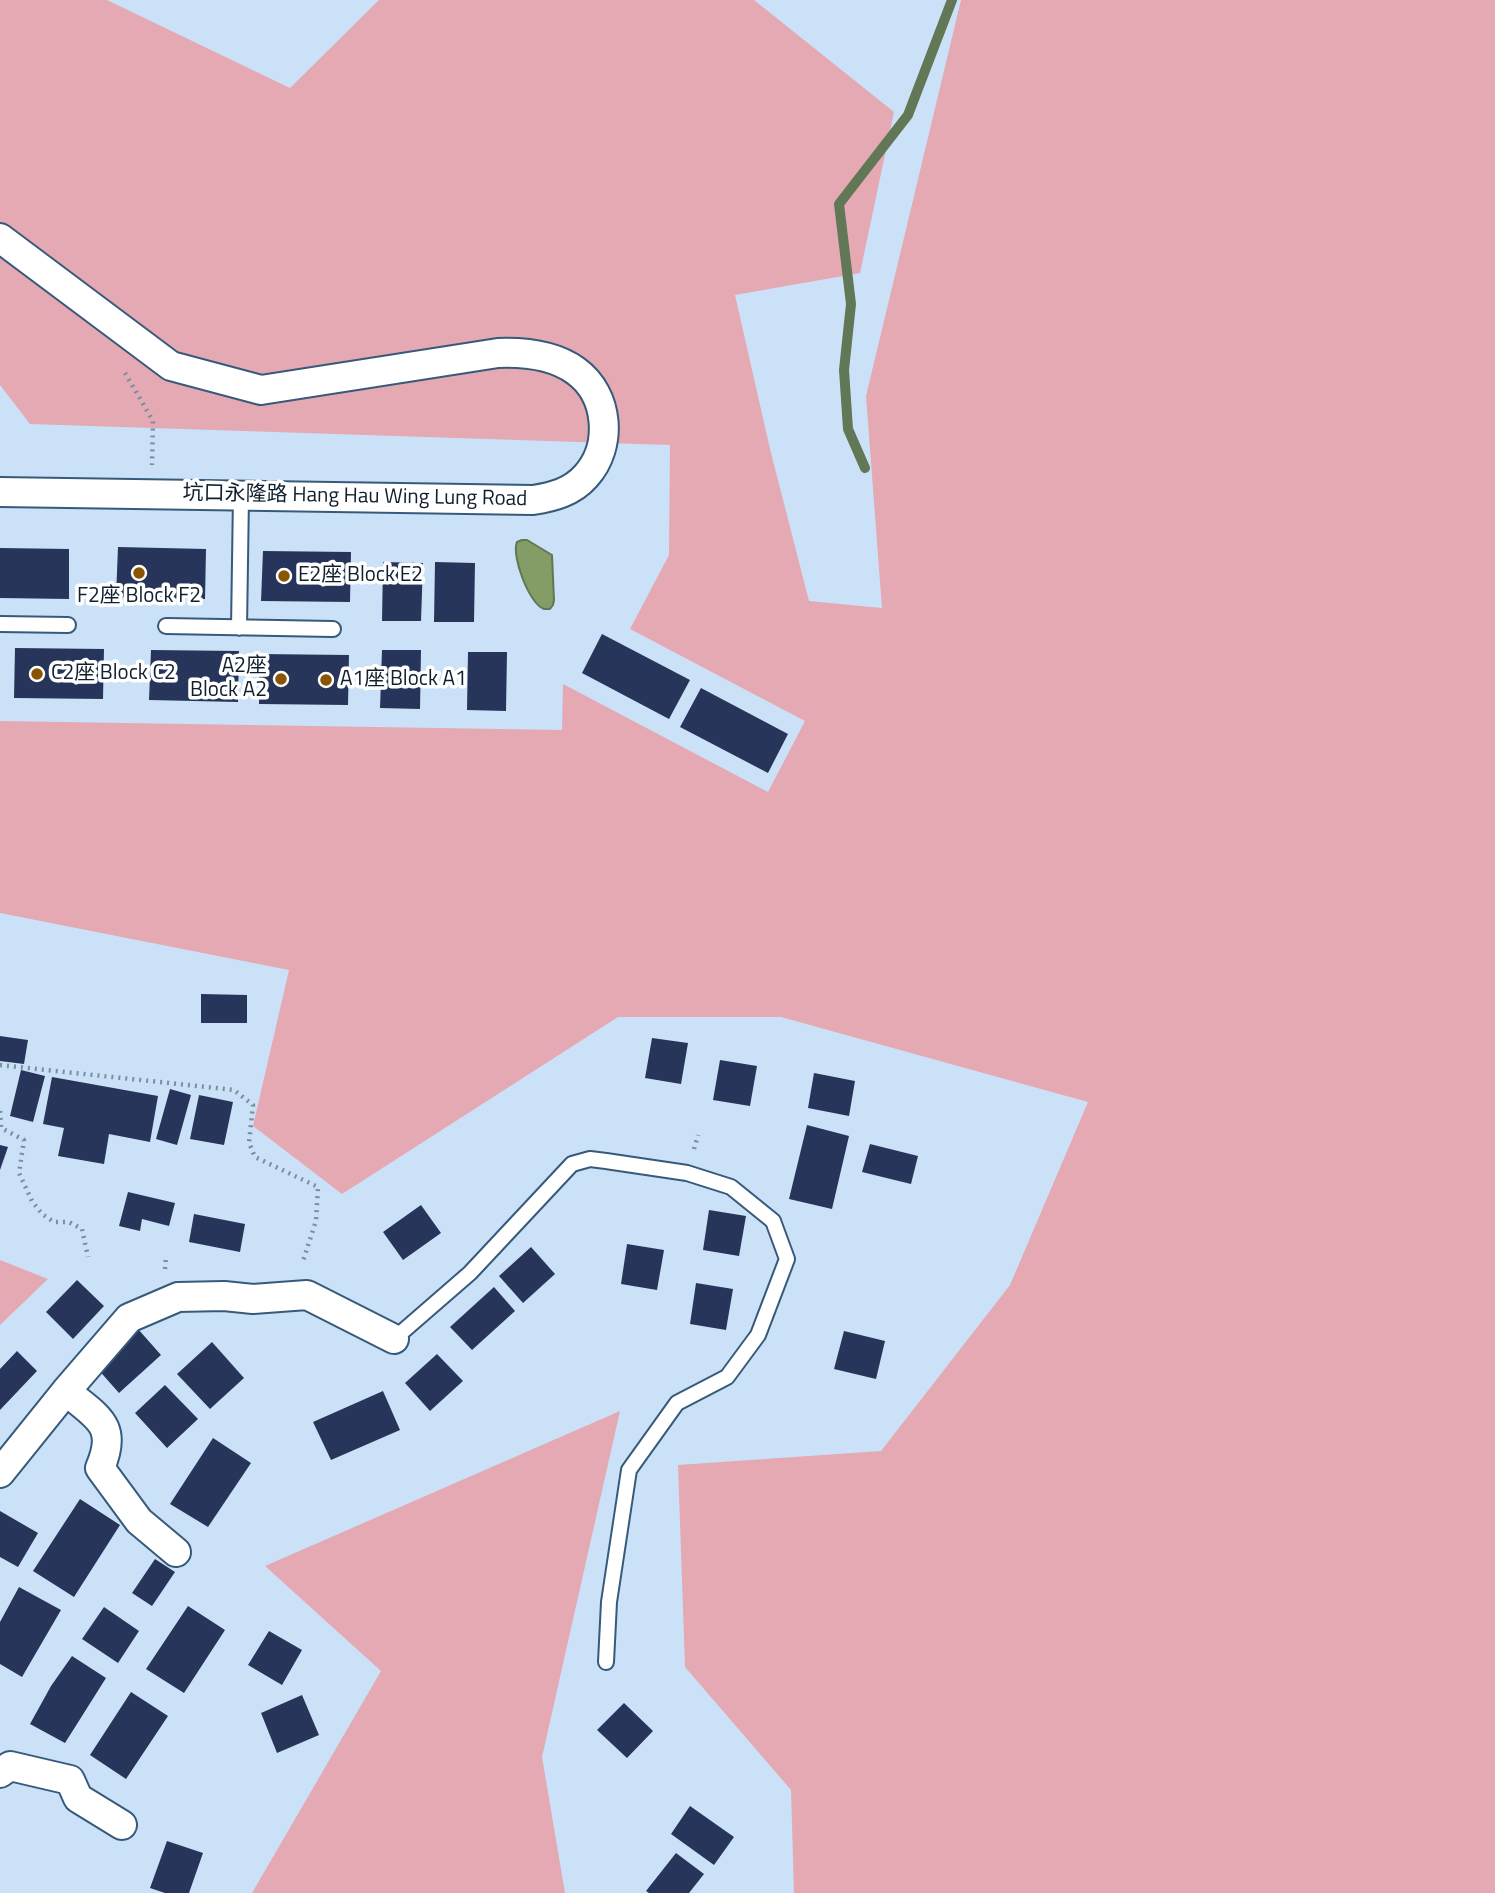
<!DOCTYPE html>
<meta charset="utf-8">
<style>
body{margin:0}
canvas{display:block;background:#cae1f8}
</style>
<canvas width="1495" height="1893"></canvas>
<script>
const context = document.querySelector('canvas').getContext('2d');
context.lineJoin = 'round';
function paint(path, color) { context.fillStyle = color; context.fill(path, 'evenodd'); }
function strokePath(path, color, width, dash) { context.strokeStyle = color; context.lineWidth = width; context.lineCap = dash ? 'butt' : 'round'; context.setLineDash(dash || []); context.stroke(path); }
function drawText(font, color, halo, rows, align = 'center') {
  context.font = font + ' "Titillium Web","Noto Sans TC",sans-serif'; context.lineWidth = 7; context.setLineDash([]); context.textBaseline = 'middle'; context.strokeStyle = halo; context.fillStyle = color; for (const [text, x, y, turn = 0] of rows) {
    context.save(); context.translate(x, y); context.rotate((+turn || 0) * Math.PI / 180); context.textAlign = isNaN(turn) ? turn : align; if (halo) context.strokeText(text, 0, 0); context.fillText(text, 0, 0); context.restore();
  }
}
paint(new Path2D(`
 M0,0H107L290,88L379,0H754L894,112L860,273L735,295L770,449L809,601L882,608L866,396L961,0H1495V1893H794L791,1790L685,1667L678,1465L881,1451L1010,1285L1088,1102L781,1017H618L342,1194L253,1126L289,970L0,913V721L562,730L563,684L768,792L805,721L630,629L669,555L670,445L30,424L0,385Z
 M0,1260L48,1279L0,1325Z
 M620,1411L542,1757L565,1893H252L381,1671L265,1566Z`), '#e5a9b3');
const water = new Path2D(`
 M522,540H527L552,555L554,600L553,605L550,609C548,609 546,609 544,609C529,604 511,555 517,542Z`);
paint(water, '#849d66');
strokePath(water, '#617755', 2);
strokePath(new Path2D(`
 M865,468L848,429L844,370L851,304L839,204L908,115L952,0`), '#617755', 10);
paint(new Path2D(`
 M118,547L206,549L205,599L116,597Z
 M0,548L69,549V599L0,598Z
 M263,551L351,552L350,602L261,601Z
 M383,562L423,563L421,621H382Z
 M435,562L475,563L474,622H434Z
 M602,634L690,680L669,719L582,673Z
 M15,648L104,649L103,699L14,698Z
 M151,650L239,651L238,702L149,700Z
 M382,650H421L420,709L380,708Z
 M468,652H507L506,711L467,710Z
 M259,654L349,655L348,705L259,704Z
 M701,688L788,734L768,773L680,727Z
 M201,994L247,995V1023H201Z
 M0,1036L28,1040L24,1064L0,1061Z
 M652,1038L688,1043L681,1084L645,1078Z
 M720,1060L757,1066L750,1106L713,1100Z
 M21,1070L45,1076L33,1122L10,1116Z
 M814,1073L855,1081L849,1116L808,1108Z
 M52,1077L158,1096L150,1142L109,1134L104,1164L58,1156L64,1128L43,1124Z
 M170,1089L191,1095L177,1145L156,1139Z
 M199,1095L233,1102L224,1145L190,1139Z
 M807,1125L849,1136L832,1209L789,1199Z
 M870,1144L918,1156L911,1184L862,1172Z
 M0,1145L8,1147L0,1170Z
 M128,1192L175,1203L169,1226L142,1219L140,1231L119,1226Z
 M421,1205L441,1233L403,1260L383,1232Z
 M709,1210L746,1216L739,1256L703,1250Z
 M194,1214L245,1224L240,1252L189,1242Z
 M627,1244L664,1250L657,1290L621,1284Z
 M531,1247L555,1274L523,1303L499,1276Z
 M77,1280L104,1306L73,1339L46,1312Z
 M696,1283L733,1289L726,1330L690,1324Z
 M494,1287L515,1311L472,1350L450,1327Z
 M138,1329L161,1355L119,1393L96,1367Z
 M844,1331L885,1341L876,1379L834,1369Z
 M212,1342L244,1378L210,1409L177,1374Z
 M17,1351L37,1371L0,1410V1369Z
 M437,1354L463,1381L430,1411L405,1383Z
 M165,1385L198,1419L167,1448L135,1413Z
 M383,1391L400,1430L331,1460L313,1422Z
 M213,1438L251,1463L208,1527L170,1504Z
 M80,1499L120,1525L74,1597L33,1571Z
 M0,1511L38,1533L18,1567L0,1557Z
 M155,1559L175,1572L152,1606L132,1593Z
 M19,1587L61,1610L22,1677L0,1664V1622Z
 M188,1606L225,1630L184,1693L146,1669Z
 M104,1607L139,1631L118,1663L82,1639Z
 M269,1631L302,1650L282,1685L248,1665Z
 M72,1656L106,1678L65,1743L30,1724L51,1686Z
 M131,1692L168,1716L126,1779L90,1755Z
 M302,1695L319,1735L277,1753L261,1713Z
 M624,1703L653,1731L627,1758L597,1730Z
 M690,1806L734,1837L714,1865L671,1834Z
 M167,1841L203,1853L189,1893H165L150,1888Z
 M676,1853L704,1874L689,1893H649L646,1891Z`), '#28355a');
const lane = new Path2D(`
 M0,624L68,625
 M166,626L333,629
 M239,628L241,496
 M394,1339L470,1273L572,1164L590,1159L606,1161L687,1173L731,1187L773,1221L787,1259L758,1335L727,1377L677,1403L629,1470L609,1602L606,1662`);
const street = new Path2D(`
 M0,238L171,366L261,390L498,353C525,352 554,355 576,371C609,395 613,446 586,476C572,492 553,497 533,500L0,492
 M66,1391C96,1417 119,1424 100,1468L139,1521L176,1552
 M0,1473L66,1391L129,1318L178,1297L224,1296L253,1299L307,1295L394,1339
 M0,1773L10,1766L70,1780L78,1798L122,1825`);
strokePath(lane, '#375a7b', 18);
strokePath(street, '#375a7b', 32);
strokePath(new Path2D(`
 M125,373L153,421L152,465
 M0,1065L234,1090L253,1105L249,1143L255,1157L318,1187L316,1221L302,1264
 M0,1111L1,1128L24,1140L19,1173L32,1201L42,1214L54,1222H69L82,1229L88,1257
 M694,1149L698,1135
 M165,1269L166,1256`), '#7a8ea1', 4.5, [2, 5]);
strokePath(lane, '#fff', 14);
strokePath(street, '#fff', 28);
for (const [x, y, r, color] of [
 [139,573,7,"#895501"],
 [284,576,7,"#895501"],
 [37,674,7,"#895501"],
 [281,679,7,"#895501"],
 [326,680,7,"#895501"]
]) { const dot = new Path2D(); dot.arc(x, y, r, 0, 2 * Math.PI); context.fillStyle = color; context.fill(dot); strokePath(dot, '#fff', 2.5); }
drawText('21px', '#101f2d', '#fff', [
 ["坑口永隆路 Hang Hau Wing Lung Road",355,497,1]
]);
drawText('21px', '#101f2d', '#fff', [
 ["E2座 Block E2",298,576],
 ["F2座 Block F2",139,597,"center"],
 ["A2座",267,667,"right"],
 ["Block A2",267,691,"right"],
 ["C2座 Block C2",51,674],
 ["A1座 Block A1",340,680]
], 'left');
</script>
